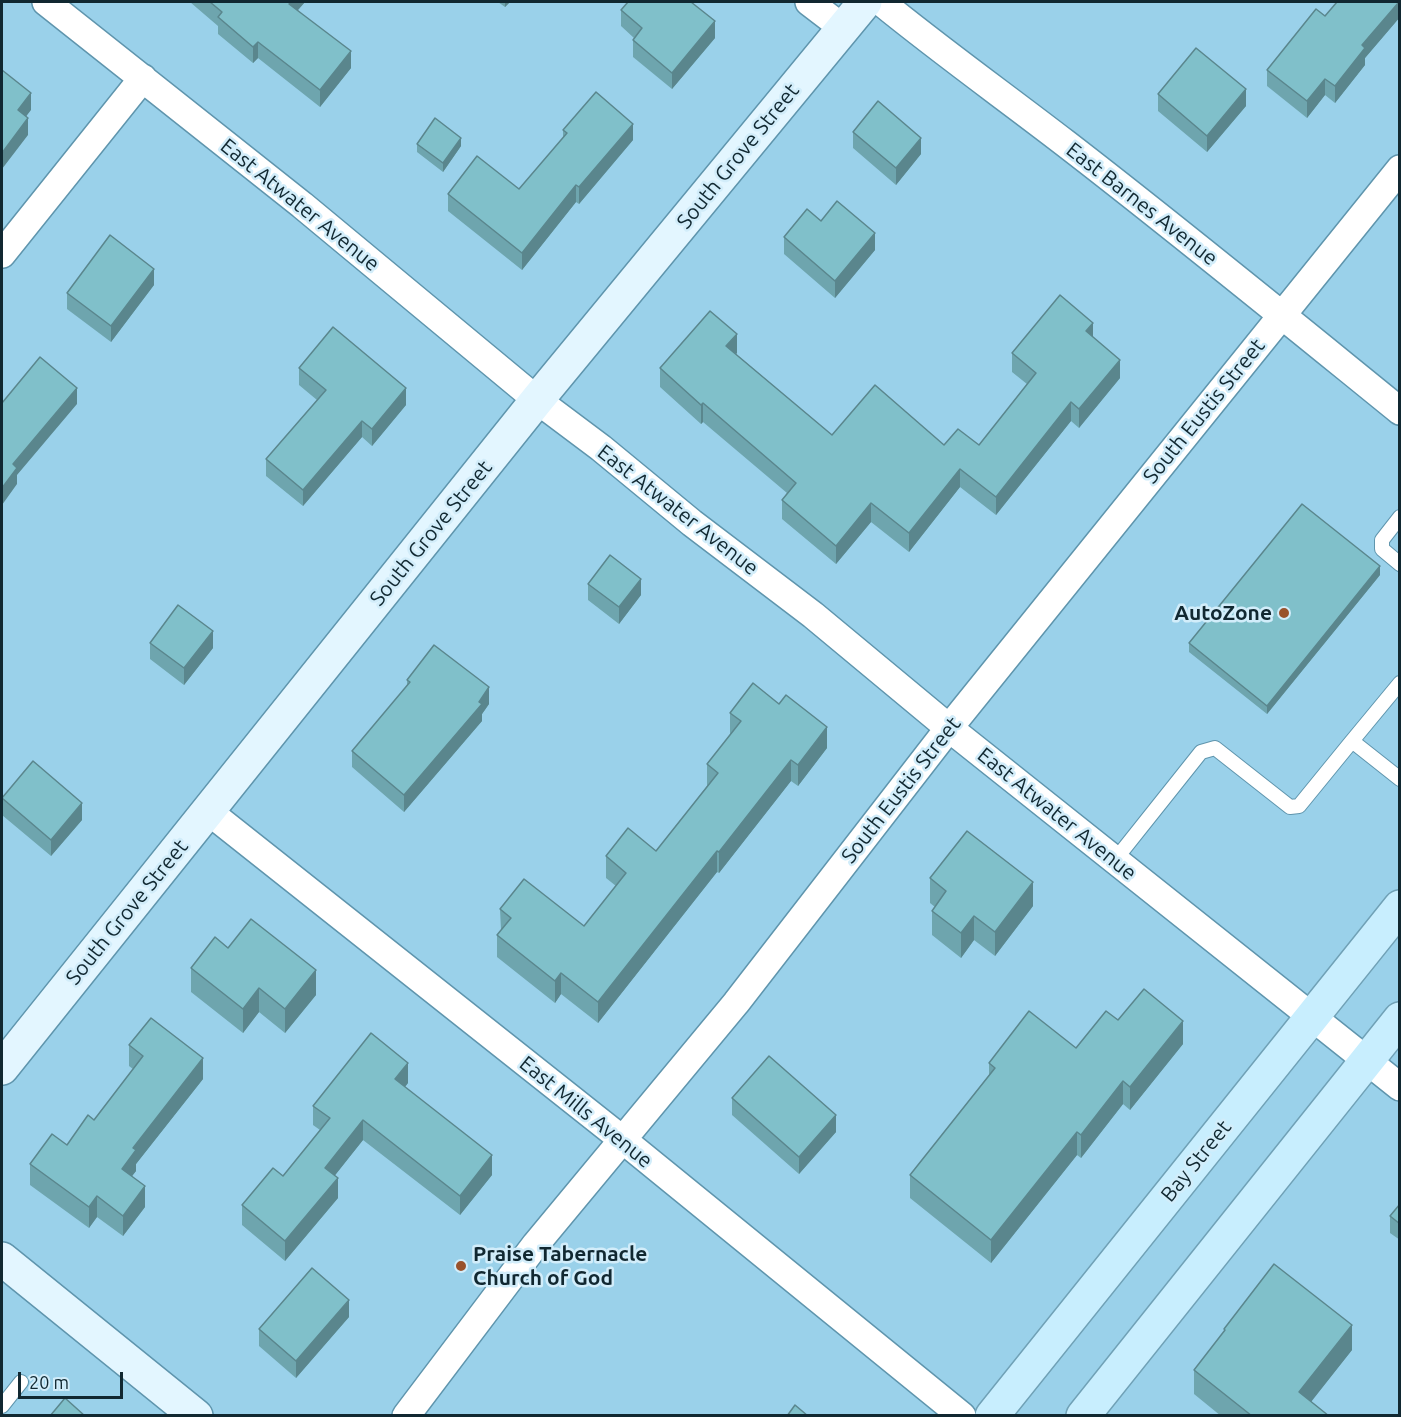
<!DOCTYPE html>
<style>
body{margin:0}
#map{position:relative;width:1401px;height:1417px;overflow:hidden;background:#9ad1ea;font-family:Ubuntu,sans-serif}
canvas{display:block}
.frame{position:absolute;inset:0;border:3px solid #112831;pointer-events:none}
.scale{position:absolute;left:18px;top:1372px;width:105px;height:27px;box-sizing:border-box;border:3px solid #112831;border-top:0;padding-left:8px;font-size:18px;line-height:21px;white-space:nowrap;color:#112831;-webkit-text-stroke:4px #d2edfa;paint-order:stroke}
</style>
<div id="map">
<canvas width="1401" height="1417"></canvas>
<div class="frame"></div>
<div class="scale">20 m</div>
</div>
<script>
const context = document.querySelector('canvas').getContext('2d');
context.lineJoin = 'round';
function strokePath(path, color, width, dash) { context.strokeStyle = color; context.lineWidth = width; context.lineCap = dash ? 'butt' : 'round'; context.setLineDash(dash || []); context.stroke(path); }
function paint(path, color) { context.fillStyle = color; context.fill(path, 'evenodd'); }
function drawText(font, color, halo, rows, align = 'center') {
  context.font = font + ' Ubuntu,sans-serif'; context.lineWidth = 5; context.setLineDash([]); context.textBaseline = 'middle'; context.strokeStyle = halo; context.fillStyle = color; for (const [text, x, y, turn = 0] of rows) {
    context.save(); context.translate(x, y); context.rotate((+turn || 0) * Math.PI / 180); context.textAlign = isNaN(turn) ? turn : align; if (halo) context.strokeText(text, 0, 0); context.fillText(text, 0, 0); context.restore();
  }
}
const lane = new Path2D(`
 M1400,517L1382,540V549L1400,564
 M1352,741L1400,683
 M1115,860L1201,752L1215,748L1290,807L1299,806L1352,741L1400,779
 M2,1406L21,1382`);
const street = new Path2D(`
 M46,2L302,205L537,400L601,448L692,523L813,615L949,728L1400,1087
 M809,2L843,28
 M881,2C941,51 1004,96 1065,143C1178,230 1289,321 1400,411
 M2,254L143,78
 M208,811L623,1140L962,1416
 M406,1416L536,1244L736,1003L949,728L1400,169`);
const secondary = new Path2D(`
 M2,1068L537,400L865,2
 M2,1259L196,1416`);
const primary = new Path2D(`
 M992,1416L1400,907
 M1083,1416L1400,1019`);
strokePath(lane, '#5f95ad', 16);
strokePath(street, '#5f95ad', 30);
strokePath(secondary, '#5f95ad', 36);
strokePath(primary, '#70a1b6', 36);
strokePath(lane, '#fff', 14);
strokePath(street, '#fff', 27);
strokePath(secondary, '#e3f6ff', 33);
strokePath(primary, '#c8eefe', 33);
paint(new Path2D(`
 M190,2H305L298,10L351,68L320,107L258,58L253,63L218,34V26Z
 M498,2H510L505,7Z
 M1400,2V17L1365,58V65L1335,103L1325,95L1307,118L1267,86V70L1325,16Z
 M621,10L715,38L672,89L633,57V40L634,38L621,26Z
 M1158,94L1246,106L1207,152L1158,111Z
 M563,130L633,140L579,204L576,202L522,270L448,211V194L519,189L563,138Z
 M853,132L921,154L896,185L853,148Z
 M417,144L461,146L443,172L417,152Z
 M821,221L875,250L835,298L784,254V237Z
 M154,285L111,342L67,309V293Z
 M1093,337L1120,378L1079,428L1071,421L996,515L960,487L909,552L871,522L836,564L782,519V500L787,493L703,422L701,424L660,387V368L737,353L736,354L832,435L944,445H979L1027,384L1012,372V353Z
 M299,368L406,405L372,446L362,437L303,506L266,476V459L317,400L299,385Z
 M1380,575L1267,714L1189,652V643Z
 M588,584L641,595L619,624L588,600Z
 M150,643L213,648L184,685L150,659Z
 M407,680L489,704L482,714V721L404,812L352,767V751L407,686Z
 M730,713L827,748L798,786L791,781L719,873L717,872L598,1023L561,994L555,1003L497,957V935L501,930L500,909L584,926L616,886L606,878V856L656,851L707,786V764L730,735Z
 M2,798L82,820L51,856L2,815Z
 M930,878L1033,906L995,956L974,940L961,958L932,935V911L935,907L930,903Z
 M191,968L316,995L285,1033L259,1012L243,1033L191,992Z
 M1118,1020L1183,1044L1130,1110L1123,1104L1081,1158L1077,1155L991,1263L910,1198V1175L989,1075V1063L1076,1048Z
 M129,1045L203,1079L136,1164V1171L132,1176L145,1207L123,1236L97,1217L89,1228L30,1185V1164L67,1145L94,1120L133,1069L129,1066Z
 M408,1083L405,1087L492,1175L460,1215L363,1140L334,1176L338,1198L285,1261L242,1225V1205L283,1176L320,1130L313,1125V1106Z
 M732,1098L836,1132L799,1174L732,1115Z
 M1400,1204V1240L1390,1233V1216Z
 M349,1317L296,1378L259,1346V1329Z
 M1224,1329L1352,1350L1311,1401L1329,1416H1221L1194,1394V1370L1224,1332Z`), '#6ea5ae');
paint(new Path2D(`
 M291,2H305L289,20V4Z
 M505,2H510L505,7Z
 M1399,2L1400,17L1365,58V65L1335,103V86L1362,45Z
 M715,21V38L672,89V73Z
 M258,42V58L253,63V47Z
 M351,51V68L320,107V90Z
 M1325,79V95L1307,118V101Z
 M1246,89V106L1207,152V136Z
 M31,93V110L18,127V110Z
 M28,118V135L2,169V153Z
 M633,124V140L579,204V187Z
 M461,138V146L443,172V163Z
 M921,138V154L896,185V168Z
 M576,185V202L522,270V253Z
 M875,233V250L835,298V281Z
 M154,269V285L111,342V326Z
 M1093,323V341L1086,331Z
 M737,334V353L726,365V346Z
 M1120,360V378L1079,428V409Z
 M77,388V404L17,475V484L2,505V488L13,464Z
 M406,388V405L372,446V429Z
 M1071,402V421L996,515V497Z
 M703,403V422L701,424V405Z
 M362,421V437L303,506V490Z
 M960,469V487L909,552V533Z
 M871,503V522L836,564V546Z
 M1380,566V575L1267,714V706Z
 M641,579V595L619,624V607Z
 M213,631V648L184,685V668Z
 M489,687V704L482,714V721L404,812V795L479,702Z
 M827,727V748L798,786V765Z
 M791,760V781L719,873V852Z
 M82,803V820L51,856V840Z
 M717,851V872L598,1023V1002Z
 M1033,882V906L995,956V932Z
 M974,916V940L961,958V933Z
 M316,970V995L285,1033V1009Z
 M561,973V994L555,1003V981Z
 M259,988V1012L243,1033V1009Z
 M1183,1021V1044L1130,1110V1087Z
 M203,1058V1079L136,1164V1171L122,1189V1169L133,1148Z
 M408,1063V1083L395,1099V1079Z
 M1123,1081V1104L1081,1158V1135Z
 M836,1115V1132L799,1174V1157Z
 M363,1120V1140L325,1188V1168Z
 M1077,1132V1155L991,1263V1240Z
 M492,1155V1175L460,1215V1196Z
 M338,1178V1198L285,1261V1241Z
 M145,1186V1207L123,1236V1216Z
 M97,1196V1217L89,1228V1207Z
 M349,1300V1317L296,1378V1361Z
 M1352,1325V1350L1300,1416L1299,1392Z`), '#5a868d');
const building = new Path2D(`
 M210,2H291L289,4L351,51L320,90L258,42L253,47L218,17L222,12Z
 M628,2H691L715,21L672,73L633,40L642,28L621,10Z
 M1337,2H1399L1362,45L1365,48L1335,86L1325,79L1307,101L1267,70L1316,9L1325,16Z
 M1196,48L1246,89L1207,136L1158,94Z
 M2,70L31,93L18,110L28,118L2,153Z
 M596,92L633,124L579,187L576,185L522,253L448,194L477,156L519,189L567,133L563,130Z
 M878,101L921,138L896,168L853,132Z
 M435,118L461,138L443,163L417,144Z
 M837,201L875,233L835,281L784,237L807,209L821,221Z
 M110,235L154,269L111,326L67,293Z
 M1060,295L1093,323L1086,331L1120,360L1079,409L1071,402L996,497L960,469L909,533L871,503L836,546L782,500L796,483L703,403L701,405L660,368L710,311L737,334L726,346L832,435L875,385L944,445L958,429L979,445L1036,373L1012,353Z
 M333,327L406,388L372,429L362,421L303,490L266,459L326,390L299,368Z
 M40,357L77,388L13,464L17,468L2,488V403Z
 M1302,504L1380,566L1267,706L1189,643Z
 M610,555L641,579L619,607L588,584Z
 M178,605L213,631L184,668L150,643Z
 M434,645L489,687L479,702L482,704L404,795L352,751L410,682L407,680Z
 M753,683L779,704L786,695L827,727L798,765L791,760L719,852L717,851L598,1002L561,973L555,981L497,935L511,918L500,909L524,879L584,926L626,873L606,856L628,828L656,851L718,773L707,764L741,721L730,713Z
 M33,761L82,803L51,840L2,798Z
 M967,831L1033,882L995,932L974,916L961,933L932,911L946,891L930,878Z
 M251,919L316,970L285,1009L259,988L243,1009L191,968L215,937L228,948Z
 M1144,989L1183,1021L1130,1087L1123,1081L1081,1135L1077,1132L991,1240L910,1175L995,1068L989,1063L1029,1011L1076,1048L1106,1011L1118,1020Z
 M151,1018L203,1058L133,1148L136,1150L122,1169L145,1186L123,1216L97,1196L89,1207L30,1164L52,1134L67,1145L88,1115L94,1120L143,1056L129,1045Z
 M371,1033L408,1063L395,1079L492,1155L460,1196L363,1120L325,1168L338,1178L285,1241L242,1205L273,1168L283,1176L330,1118L313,1106Z
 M769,1056L836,1115L799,1157L732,1098Z
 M1400,1204V1224L1390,1216Z
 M1274,1264L1352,1325L1299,1392L1329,1416H1252L1194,1370L1225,1330L1224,1329Z
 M312,1268L349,1300L296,1361L259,1329Z
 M65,1398L85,1416H50Z
 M795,1405L808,1416H787Z`);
paint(building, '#80c0ca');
strokePath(building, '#5a868d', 1.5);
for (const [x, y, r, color] of [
 [1284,613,6,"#99522b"],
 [461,1266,6,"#99522b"]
]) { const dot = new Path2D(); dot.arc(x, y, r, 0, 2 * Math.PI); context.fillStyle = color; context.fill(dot); strokePath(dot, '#d2edfa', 2); }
drawText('21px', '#112831', '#d2edfa', [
 ["South Grove Street",738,156,-51],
 ["East Barnes Avenue",1142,204,38],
 ["East Atwater Avenue",300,205,39],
 ["South Eustis Street",1204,411,-51],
 ["East Atwater Avenue",678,510,38],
 ["South Grove Street",431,533,-51],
 ["South Eustis Street",901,790,-52],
 ["East Atwater Avenue",1057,814,39],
 ["South Grove Street",127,912,-51],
 ["East Mills Avenue",586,1112,39],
 ["Bay Street",1196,1161,-51]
]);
drawText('bold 21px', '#112831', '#d2edfa', [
 ["AutoZone",1272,613],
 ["Praise Tabernacle",473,1254,"left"],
 ["Church of God",473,1278,"left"]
], 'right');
</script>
